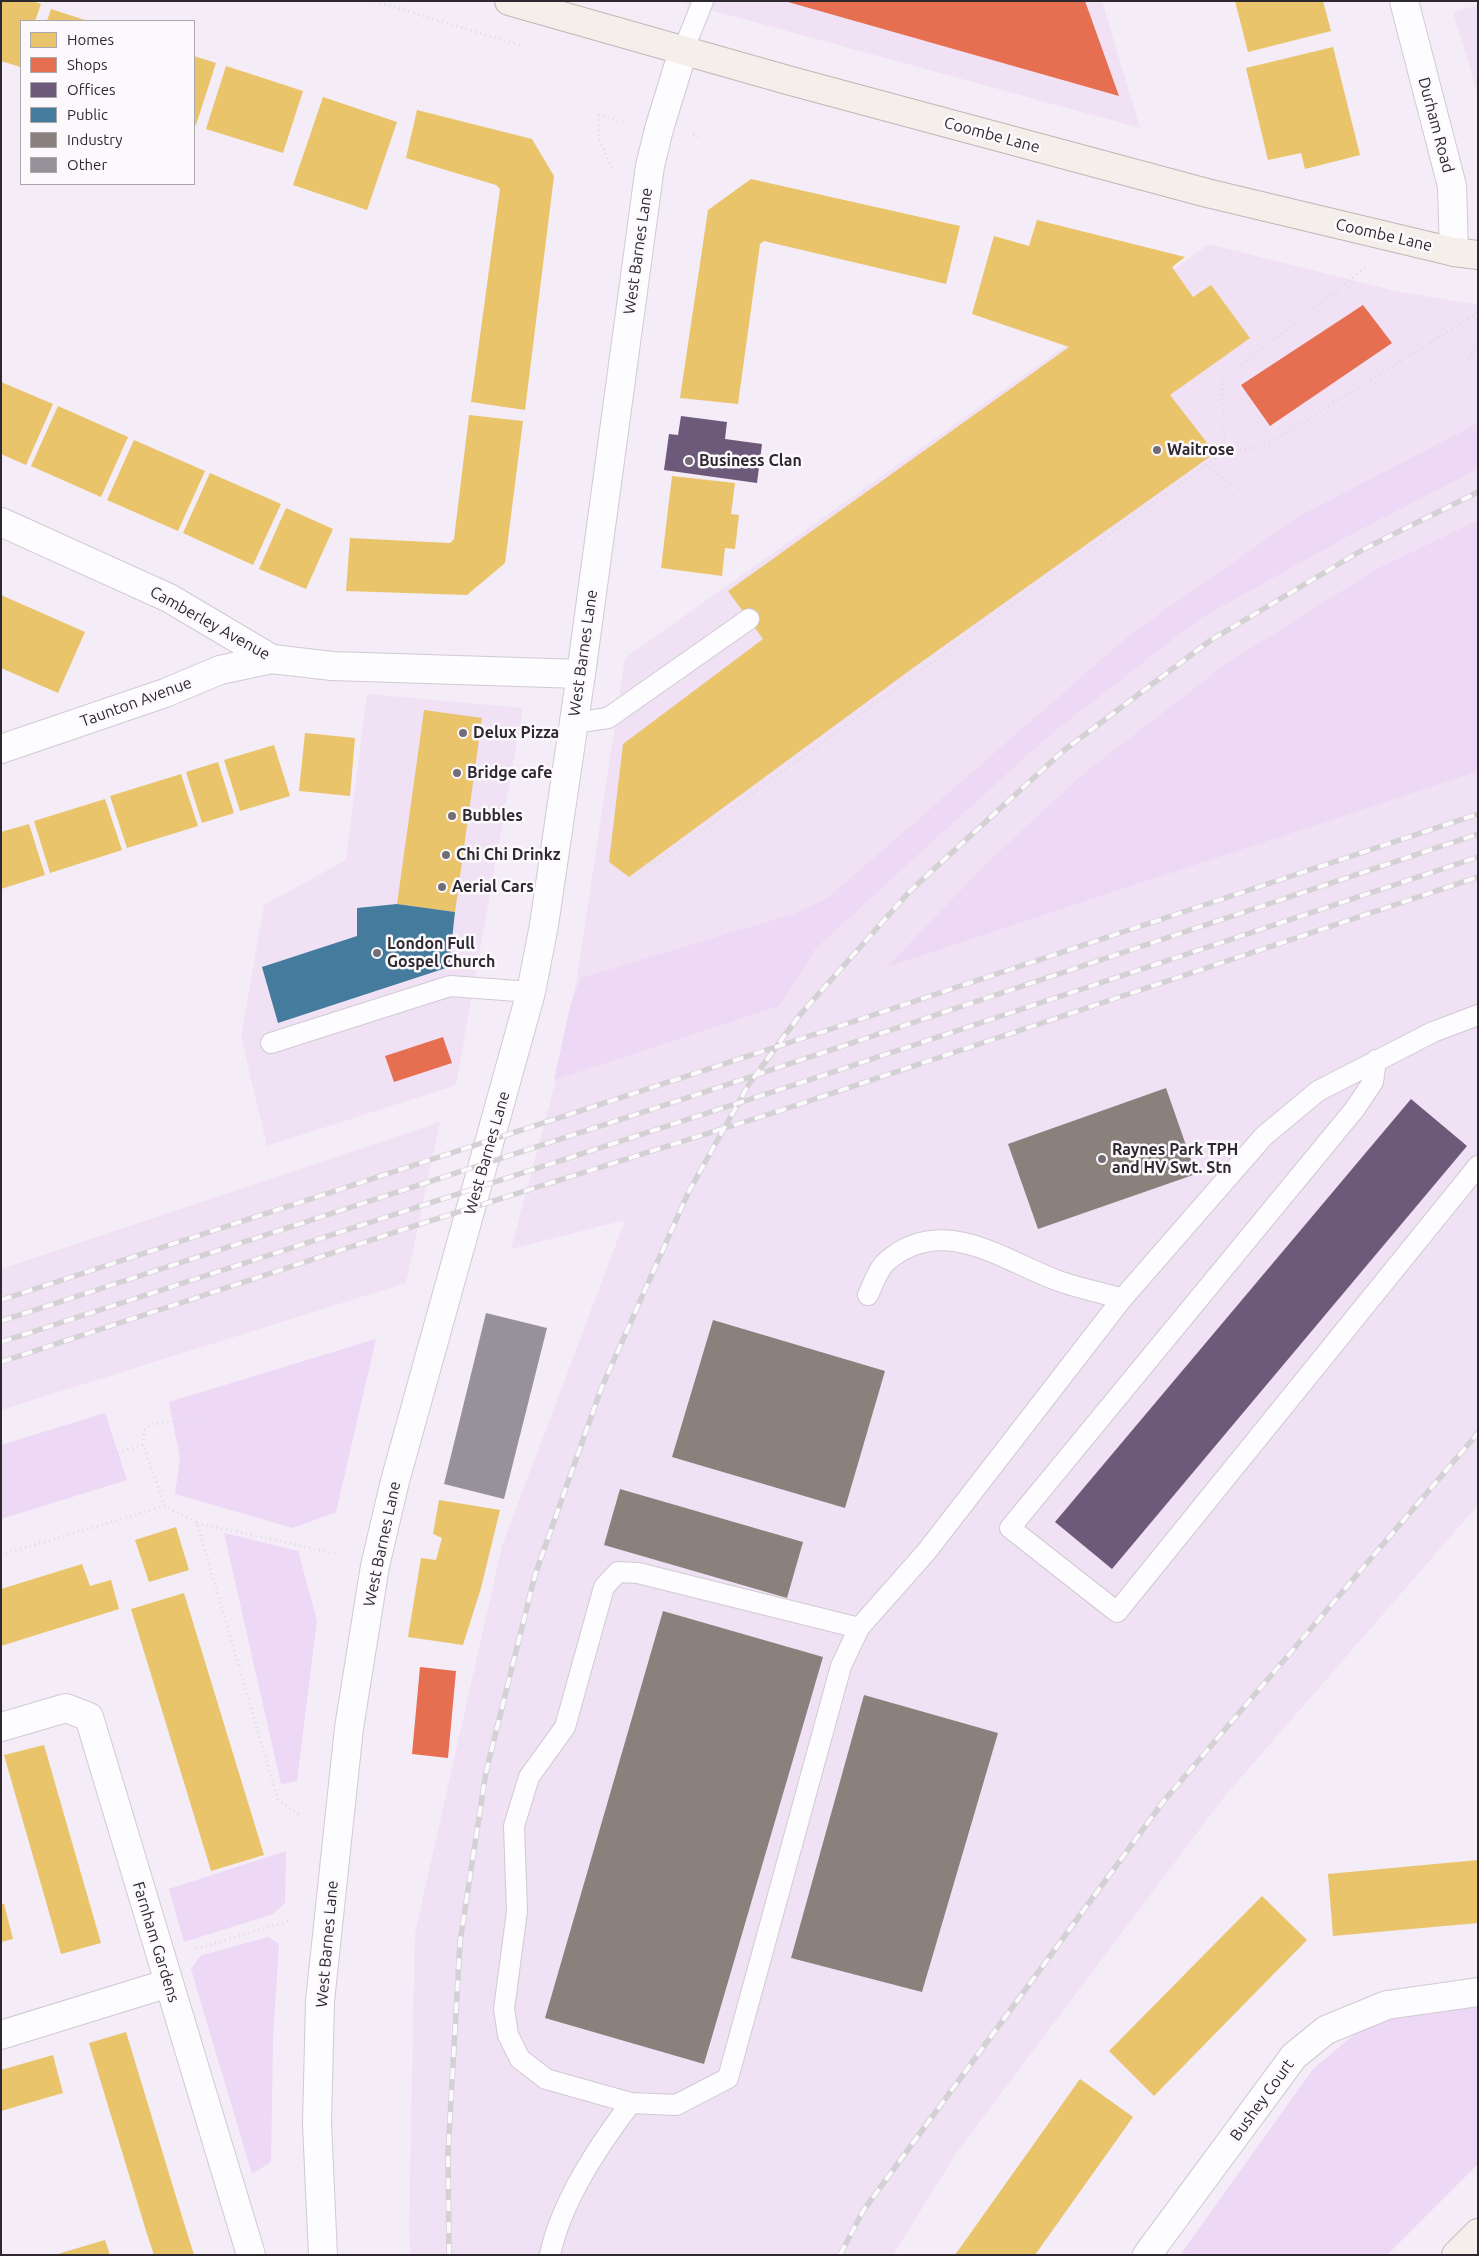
<!DOCTYPE html>
<style>
body{margin:0}
#map{position:relative;width:1479px;height:2256px;overflow:hidden;background:#f4ecf7;font-family:Ubuntu,sans-serif}
canvas{display:block}
.frame{position:absolute;inset:0;border:2px solid #2e2930;pointer-events:none}
.legend{position:absolute;left:20px;top:20px;width:175px;height:165px;box-sizing:border-box;background:#fcf9fd;border:1px solid #aaa6ab;margin:0;padding:6px 9px;list-style:none;font-size:15px;color:#2e2930}
.legend li{display:flex;align-items:center;gap:10px;height:25px}
.legend b{width:25px;border:1px solid #aaa6ab}
</style>
<div id="map">
<canvas width="1479" height="2256"></canvas>
<div class="frame"></div>
<ul class="legend">
<li><b style="height:14px;background:#e9c46a"></b>Homes</li>
<li><b style="height:14px;background:#e76f51"></b>Shops</li>
<li><b style="height:14px;background:#6d597a"></b>Offices</li>
<li><b style="height:14px;background:#457b9d"></b>Public</li>
<li><b style="height:14px;background:#8a817c"></b>Industry</li>
<li><b style="height:14px;background:#979199"></b>Other</li>
</ul>
</div>
<script>
const context = document.querySelector('canvas').getContext('2d');
context.lineJoin = 'round';
function paint(path, color) { context.fillStyle = color; context.fill(path, 'evenodd'); }
function strokePath(path, color, width, dash) { context.strokeStyle = color; context.lineWidth = width; context.lineCap = dash ? 'butt' : 'round'; context.setLineDash(dash || []); context.stroke(path); }
function drawText(font, color, halo, rows, align = 'center') {
  context.font = font + ' Ubuntu,sans-serif'; context.lineWidth = 5; context.setLineDash([]); context.textBaseline = 'middle'; context.strokeStyle = halo; context.fillStyle = color; for (const [text, x, y, turn = 0] of rows) {
    context.save(); context.translate(x, y); context.rotate((+turn || 0) * Math.PI / 180); context.textAlign = isNaN(turn) ? turn : align; if (halo) context.strokeText(text, 0, 0); context.fillText(text, 0, 0); context.restore();
  }
}
paint(new Path2D(`
 M678,1H1102L1140,128Z
 M1478,5V94L1453,12Z
 M1209,244L1395,291L1478,305V1505L1224,1797L957,2152L893,2255H410L409,2225L415,1933L502,1546L625,1220L511,1249L555,1084L577,978L625,658Z
 M367,694L523,708L456,1085L267,1146L241,1037L264,905L346,860Z
 M440,1122L406,1283L1,1410V1269Z`), '#f0e2f4');
paint(new Path2D(`
 M1478,423V469L1350,535L1199,619L1046,738L898,873L816,948L779,1006L554,1080L571,1003L581,978L793,914L828,898L1132,633L1298,517Z
 M1478,520V771L887,967L986,864L1082,775L1226,664L1375,570Z
 M376,1339L336,1512L293,1528L175,1494L180,1458L169,1402Z
 M105,1413L127,1480L1,1519V1445Z
 M224,1533L298,1551L317,1621L297,1781L281,1784Z
 M286,1851L285,1903L273,1914L184,1942L169,1889Z
 M268,1937L279,1944L273,2038L271,2162L252,2174L191,1969L200,1956Z
 M1478,2007V2164L1387,2255H1180L1313,2069L1356,2033L1409,2012Z`), '#edd8f5');
paint(new Path2D(`
 M1,1H32L41,4L35,21H21L20,67L1,61Z
 M1235,1H1323L1331,31L1248,52Z
 M51,9L88,21H47Z
 M1333,47L1360,155L1305,169L1301,153L1268,160L1246,68Z
 M194,56L216,63L196,125L194,124Z
 M226,66L303,91L283,153L206,129Z
 M323,97L397,122L367,210L293,185Z
 M417,110L532,139L554,176L525,410L471,402L500,189L496,185L406,158Z
 M751,179L960,226L946,284L764,241L760,244L738,404L680,398L708,210Z
 M1037,220L1185,257L1172,267L1193,297L1211,285L1250,338L1170,395L1215,453L913,668L629,877L609,862L623,744L763,639L728,591L1069,347L972,314L994,236L1029,246Z
 M1,382L53,404L26,465L1,454Z
 M58,406L128,437L101,497L31,466Z
 M469,415L523,421L505,563L467,595L346,591L350,538L450,543L454,539Z
 M134,440L205,471L178,531L107,500Z
 M210,473L281,504L253,565L183,533Z
 M672,476L735,483L731,514L739,515L735,549L725,548L722,576L661,568Z
 M286,508L333,529L306,589L259,569Z
 M1,595L85,632L58,693L1,668Z
 M424,710L482,718L455,912L397,904Z
 M305,733L355,738L350,796L299,791Z
 M274,745L290,796L240,811L224,760Z
 M218,762L234,813L202,823L186,772Z
 M181,774L198,826L127,848L110,796Z
 M105,799L122,850L50,873L34,821Z
 M29,824L45,875L1,889V832Z
 M439,1500L500,1510L481,1588L463,1645L408,1637L421,1558L436,1560L442,1538L433,1534Z
 M176,1527L189,1570L149,1582L135,1540Z
 M82,1564L90,1586L111,1580L119,1609L1,1646V1589Z
 M184,1593L264,1855L211,1871L131,1609Z
 M44,1745L101,1943L61,1954L4,1755Z
 M1478,1860V1923L1333,1936L1328,1874Z
 M1262,1896L1307,1940L1154,2096L1109,2051Z
 M1,1904H4L13,1939L1,1942Z
 M126,2032L184,2223L194,2255H154L147,2234L89,2043Z
 M53,2055L63,2093L1,2111V2070Z
 M1080,2079L1133,2117L1035,2255H955Z
 M105,2240L110,2255H56L61,2253Z`), '#e9c46a');
paint(new Path2D(`
 M788,1H1085L1119,96L788,2Z
 M1363,305L1392,343L1270,426L1241,385Z
 M443,1037L452,1063L394,1082L385,1056Z
 M420,1667L456,1671L448,1758L412,1754Z`), '#e76f51');
paint(new Path2D(`
 M681,416L727,422L725,439L762,444L757,483L664,470L669,434L678,435Z
 M1411,1099L1467,1146L1112,1569L1055,1522Z`), '#6d597a');
paint(new Path2D(`
 M397,904L455,912L449,967L278,1023L262,967L357,936V908Z`), '#457b9d');
paint(new Path2D(`
 M1166,1088L1196,1174L1038,1229L1008,1144Z
 M713,1320L885,1371L845,1508L672,1457Z
 M620,1489L803,1542L787,1598L604,1545Z
 M663,1611L823,1657L704,2064L545,2018Z
 M864,1695L998,1733L922,1992L791,1958Z`), '#8a817c');
paint(new Path2D(`
 M486,1313L547,1328L504,1499L444,1484Z`), '#979199');
const service = new Path2D(`
 M683,51L703,1
 M574,723L608,718L749,619
 M271,1043L450,986L531,992
 M1376,1060L1373,1082L1354,1110L1010,1528L1117,1612L1478,1166
 M868,1295C873,1285 878,1269 886,1262C941,1213 1001,1259 1056,1280C1077,1288 1100,1292 1122,1299
 M859,1628L638,1573L618,1572L604,1587L565,1727L529,1777L514,1826L517,1911L504,2009L508,2035L520,2059L546,2079L631,2103L676,2105L728,2078L841,1666L859,1628L927,1551L1122,1299L1264,1136L1318,1091L1433,1032L1478,1015
 M550,2255C561,2202 598,2146 631,2103`);
const minor = new Path2D(`
 M1,522L169,598L272,659L332,666L581,674
 M1,749L165,693L220,670L272,659
 M1,1727L66,1708L89,1717L251,2255
 M1,2035L169,1983
 M1147,2255L1294,2056L1326,2030L1387,2005L1478,1992`);
const secondary = new Path2D(`
 M1404,1L1452,186L1454,252
 M323,2255L317,2124L320,2001L349,1728L375,1566L395,1481L531,992L544,925L581,674L650,166L659,129L683,51`);
const primary = new Path2D(`
 M509,1L791,81L1207,193L1454,252L1478,255
 M1456,2255L1478,2233`);
strokePath(service, '#d1cad3', 22);
strokePath(minor, '#d1cad3', 30);
strokePath(secondary, '#d1cad3', 30);
strokePath(primary, '#c1b7b3', 30);
strokePath(new Path2D(`
 M375,1L522,46
 M693,135L701,137
 M612,168L599,139V115L626,123
 M1459,370L1478,347
 M1225,451L1263,447L1478,313
 M1206,465L1243,493
 M645,865L660,861L977,629L1225,451L1222,381L1366,267
 M113,1454L143,1445
 M165,1506L143,1445L144,1431L154,1423L204,1419
 M197,1523L337,1554
 M1,1555L165,1506L197,1523L278,1800L300,1815
 M196,1949L291,1920`), '#dedcdf', 3, [1, 4]);
strokePath(service, '#fdfcfe', 20);
strokePath(minor, '#fdfcfe', 28);
strokePath(secondary, '#fdfcfe', 28);
strokePath(primary, '#f4efeb', 28);
const rail = new Path2D(`
 M1,1300L831,1029L1478,814
 M1,1321L711,1090L1478,834
 M1,1342L800,1083L1478,857
 M1,1362L414,1226L782,1110L1478,877
 M449,2255L448,2153L460,1942L486,1772L535,1575L601,1389L689,1191L749,1084L799,1016L910,891L1063,751L1211,640L1364,549L1478,492
 M840,2255L863,2211L1163,1802L1478,1433`);
strokePath(rail, '#d3d1d3', 5.5);
strokePath(rail, '#fcf9fd', 4, [11]);
for (const [x, y, r, color] of [
 [1157,450,5,"#736d76"],
 [689,461,5,"#736d76"],
 [463,733,5,"#736d76"],
 [457,773,5,"#736d76"],
 [452,816,5,"#736d76"],
 [446,855,5,"#736d76"],
 [442,887,5,"#736d76"],
 [377,953,5,"#736d76"],
 [1102,1159,5,"#736d76"]
]) { const dot = new Path2D(); dot.arc(x, y, r, 0, 2 * Math.PI); context.fillStyle = color; context.fill(dot); strokePath(dot, '#fcf9fd', 2); }
drawText('16px', '#2e2930', '#fcf9fd', [
 ["Durham Road",1436,125,75],
 ["Coombe Lane",992,135,15],
 ["Coombe Lane",1384,235,13],
 ["West Barnes Lane",638,251,-82],
 ["Camberley Avenue",210,623,29],
 ["West Barnes Lane",583,653,-82],
 ["Taunton Avenue",136,702,-20],
 ["West Barnes Lane",487,1153,-74],
 ["West Barnes Lane",382,1544,-78],
 ["Farnham Gardens",156,1942,73],
 ["West Barnes Lane",327,1944,-85],
 ["Bushey Court",1262,2100,-54]
]);
drawText('bold 16px', '#2e2930', '#fcf9fd', [
 ["Waitrose",1167,450],
 ["Business Clan",699,461],
 ["Delux Pizza",473,733],
 ["Bridge cafe",467,773],
 ["Bubbles",462,816],
 ["Chi Chi Drinkz",456,855],
 ["Aerial Cars",452,887],
 ["London Full",387,944],
 ["Gospel Church",387,962],
 ["Raynes Park TPH",1112,1150],
 ["and HV Swt. Stn",1112,1168]
], 'left');
</script>
